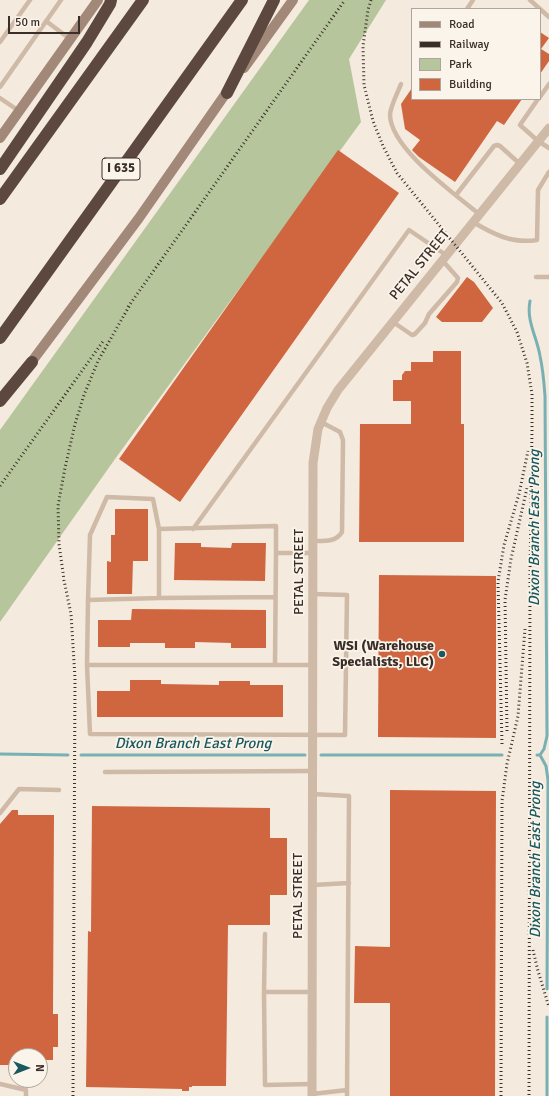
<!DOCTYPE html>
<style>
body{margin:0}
#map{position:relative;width:549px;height:1096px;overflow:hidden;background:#f4eadd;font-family:Signika,sans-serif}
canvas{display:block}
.legend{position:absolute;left:411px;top:8px;width:130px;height:92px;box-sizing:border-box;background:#fbf4ea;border:1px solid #aea59c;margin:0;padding:5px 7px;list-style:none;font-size:12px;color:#3a2e28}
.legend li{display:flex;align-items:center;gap:8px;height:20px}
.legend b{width:20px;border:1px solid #aea59c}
.north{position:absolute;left:8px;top:1048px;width:40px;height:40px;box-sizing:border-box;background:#fbf4ea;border:1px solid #aea59c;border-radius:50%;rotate:90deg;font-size:11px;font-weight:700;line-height:16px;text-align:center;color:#3a2e28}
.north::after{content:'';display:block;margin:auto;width:14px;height:18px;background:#1a595f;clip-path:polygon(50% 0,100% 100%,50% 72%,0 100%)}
.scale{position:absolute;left:8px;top:16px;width:72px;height:18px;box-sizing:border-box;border:2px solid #3a2e28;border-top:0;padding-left:5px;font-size:12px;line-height:14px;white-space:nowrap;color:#3a2e28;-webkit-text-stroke:3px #fbf4ea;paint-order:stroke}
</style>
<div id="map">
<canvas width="549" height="1096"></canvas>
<ul class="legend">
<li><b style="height:5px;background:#a28878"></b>Road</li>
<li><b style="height:5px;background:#3a2e28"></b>Railway</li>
<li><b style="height:11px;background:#b6c59b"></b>Park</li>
<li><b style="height:11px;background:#d0663f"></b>Building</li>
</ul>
<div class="north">N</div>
<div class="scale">50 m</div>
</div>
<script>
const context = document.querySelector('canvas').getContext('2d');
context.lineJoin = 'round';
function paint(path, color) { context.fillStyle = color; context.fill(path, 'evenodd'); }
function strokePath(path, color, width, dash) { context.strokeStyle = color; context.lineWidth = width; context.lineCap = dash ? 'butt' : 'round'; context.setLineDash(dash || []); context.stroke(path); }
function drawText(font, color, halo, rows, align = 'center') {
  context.font = font + ' Signika,sans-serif'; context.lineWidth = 3.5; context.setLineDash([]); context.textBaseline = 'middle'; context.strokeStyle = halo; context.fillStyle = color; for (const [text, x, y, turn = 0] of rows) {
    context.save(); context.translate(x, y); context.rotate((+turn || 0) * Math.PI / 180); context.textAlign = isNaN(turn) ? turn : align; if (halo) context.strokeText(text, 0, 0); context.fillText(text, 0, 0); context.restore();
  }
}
paint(new Path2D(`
 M309,0H386L349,59L361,122L115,459L0,622V430Z`), '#b6c59b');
strokePath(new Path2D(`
 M530,301C526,321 537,337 540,356C543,369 544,382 545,396L547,736L544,749L540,755H537
 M0,754L68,755
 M81,755H305
 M321,755H502
 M540,755L546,766L548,780L547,989
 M547,1096V1017`), '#79b0b4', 3);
paint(new Path2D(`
 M540,32L549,38L541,49L549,54V61L540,74Z
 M412,88V99H522L504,125L497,121L455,182L419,157L412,150L420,140L405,129L401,104Z
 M338,150L399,193L180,502L119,459Z
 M467,277L474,282L493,308L482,322H442L436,317Z
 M433,351H461V424H464V542H359L360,424H411V401H393V380H402V375L405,371H411V362H433Z
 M115,509H148V561H133L132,594H107V561L111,562V535H115Z
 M175,543H201V547L231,548L232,543H266L265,581L174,580Z
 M379,575L496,576V738L378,737Z
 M132,609L266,610V648H231V643L195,642V648H165V643H130V647H98V620H131Z
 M130,680H161V684L219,685V681H250V685H283V717H97V691H130Z
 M390,790L496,791L495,1096H390V1003H354L355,946L390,947Z
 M92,806L270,808V838H287V895H270V925H228L226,1086H192V1087H189V1091H182V1089L86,1087L88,931L91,932Z
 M12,810H18V815H54L53,1014H58V1047H53V1060H40V1056H16V1065H0V824Z`), '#d0663f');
strokePath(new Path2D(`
 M530,0L549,17
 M467,9L473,0
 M46,21L70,39
 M0,42L30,0
 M401,84C398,92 390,107 390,115C391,149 454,193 479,214
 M0,87L61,0
 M540,97L549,84
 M0,98L19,111
 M538,99L522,122L520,125L538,141L549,148
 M456,195L494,146L497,145L500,146L520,164
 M473,222C493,234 512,244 537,240L538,190L549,172
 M536,277H549
 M393,322L412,335L415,334L425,323L429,314L457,282L458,278L442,260
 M193,529L409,230L446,255
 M313,541C325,541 336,542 342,532L343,440L340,432L321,422
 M313,594L347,595L345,735L90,734L87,665H313
 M159,598L275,597
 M88,600L90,535L107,497L153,499L159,529
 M87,665L88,600L159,598V529L276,526V553
 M275,665L276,553H313
 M105,772L313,771
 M313,794L349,796L347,1096
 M0,813L19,789L59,790
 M313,885L349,883
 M264,992L265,934
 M0,1084L26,1090V1096
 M312,1084L265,1085L264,992H312
 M312,1094L347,1090`), '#cebaa7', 4.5);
strokePath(new Path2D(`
 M312,1096L313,463L318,429L327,408L338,390L549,128`), '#cebaa7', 9);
strokePath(new Path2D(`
 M244,68L293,0
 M0,138L98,0
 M27,368L139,218L231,86`), '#a28878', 10);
strokePath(new Path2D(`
 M227,93L274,0
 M0,169L87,42L110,4L111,0
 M0,199L143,0
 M0,338L242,0
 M0,401L32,362`), '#5c483f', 12);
strokePath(new Path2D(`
 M371,0L368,10L363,46L364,85L373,121L383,146L397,173L502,303L517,332L527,363L532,394V429L530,574L529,1096
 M128,307L345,0
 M0,486L104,340
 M507,731L505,600L511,559L527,488
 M502,744L498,582L504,545L519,494L528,451
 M533,950L538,971L549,1007
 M73,1096L75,678L71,614L64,580L59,544L58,506L65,468L75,424L84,395L98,361L131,303
 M501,1096L502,801L507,764L518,716L525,629`), '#3a2e28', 3, [1, 3]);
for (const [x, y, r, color] of [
 [442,654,4,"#1a595f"]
]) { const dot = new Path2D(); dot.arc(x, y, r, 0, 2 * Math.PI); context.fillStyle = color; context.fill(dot); strokePath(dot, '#fbf4ea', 1.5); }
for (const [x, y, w] of [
 [121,169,38]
]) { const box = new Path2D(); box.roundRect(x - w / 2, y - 11, w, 22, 3); context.fillStyle = '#fbf4ea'; context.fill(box); strokePath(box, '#3a2e28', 1); }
drawText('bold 13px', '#3a2e28', null, [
 ["I 635",121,169]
]);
drawText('14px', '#3a2e28', '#fbf4ea', [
 ["PETAL STREET",420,265,-51],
 ["PETAL STREET",299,572,-90],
 ["PETAL STREET",298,896,-90]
]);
drawText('bold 14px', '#3a2e28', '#fbf4ea', [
 ["WSI (Warehouse",434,646],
 ["Specialists, LLC)",434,662]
], 'right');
drawText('italic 15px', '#1a595f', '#fbf4ea', [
 ["Dixon Branch East Prong",535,528,-90],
 ["Dixon Branch East Prong",193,744],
 ["Dixon Branch East Prong",536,860,-90]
]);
</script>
